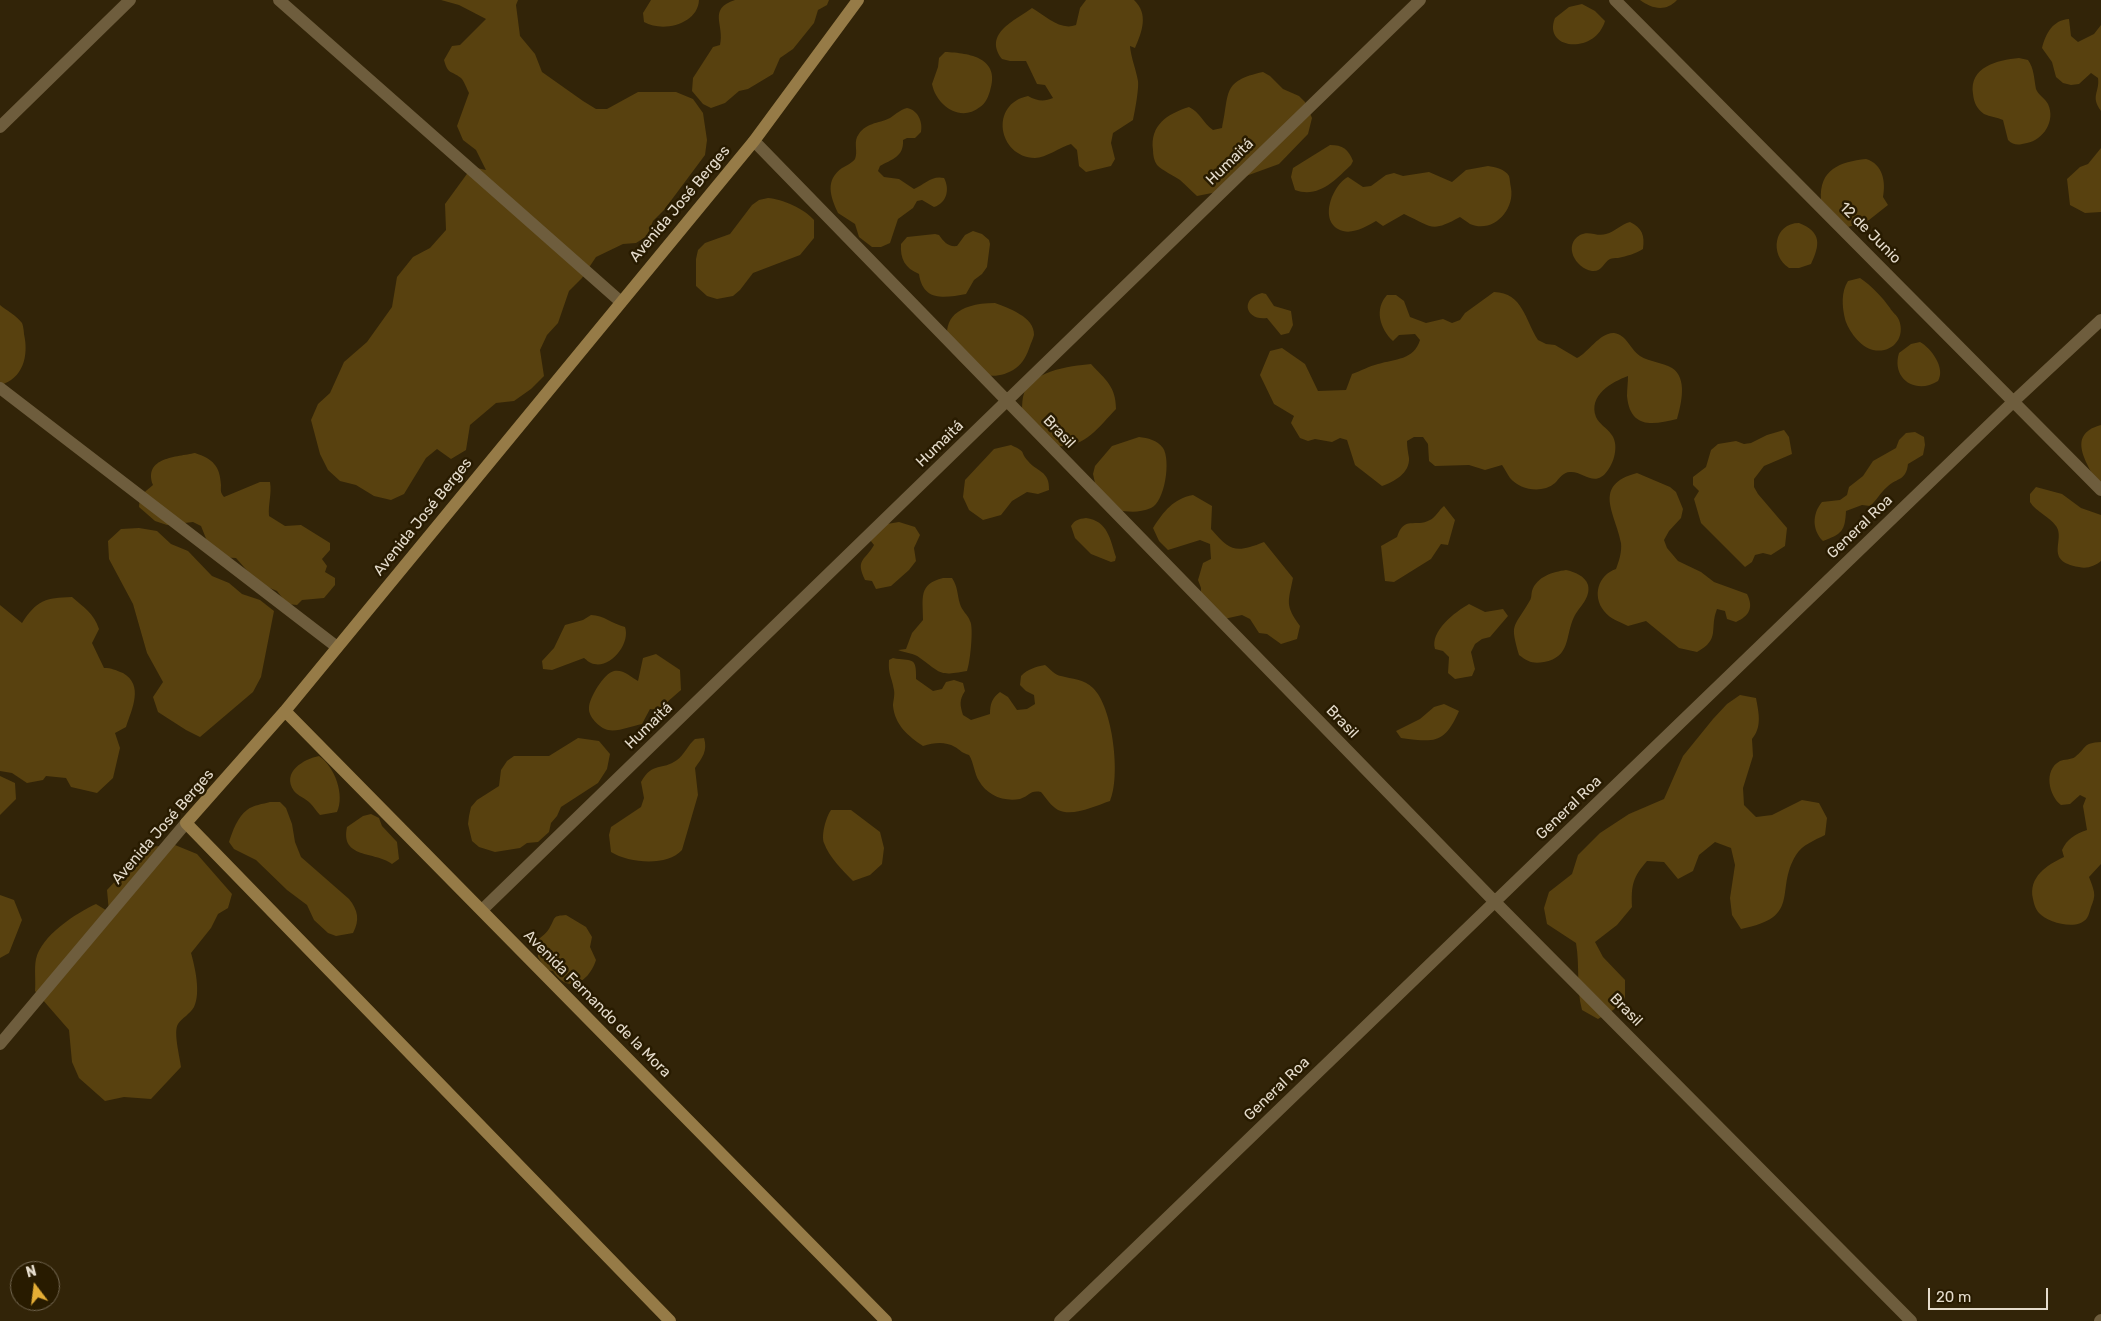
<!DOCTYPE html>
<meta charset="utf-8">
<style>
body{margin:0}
#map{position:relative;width:2101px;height:1321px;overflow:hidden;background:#322408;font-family:Rubik,sans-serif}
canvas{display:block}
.north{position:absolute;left:10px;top:1261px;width:50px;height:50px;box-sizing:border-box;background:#281b00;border:1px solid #746852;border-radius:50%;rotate:345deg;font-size:14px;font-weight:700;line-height:20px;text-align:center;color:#e5dccc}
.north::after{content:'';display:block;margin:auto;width:18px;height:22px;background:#e4ad35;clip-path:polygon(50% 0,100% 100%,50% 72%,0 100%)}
.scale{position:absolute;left:1928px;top:1288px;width:120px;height:22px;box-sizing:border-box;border:2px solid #e5dccc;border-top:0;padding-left:6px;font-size:15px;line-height:18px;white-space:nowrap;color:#e5dccc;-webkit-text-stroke:4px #281b00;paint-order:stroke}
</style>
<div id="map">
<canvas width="2101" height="1321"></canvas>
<div class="north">N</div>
<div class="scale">20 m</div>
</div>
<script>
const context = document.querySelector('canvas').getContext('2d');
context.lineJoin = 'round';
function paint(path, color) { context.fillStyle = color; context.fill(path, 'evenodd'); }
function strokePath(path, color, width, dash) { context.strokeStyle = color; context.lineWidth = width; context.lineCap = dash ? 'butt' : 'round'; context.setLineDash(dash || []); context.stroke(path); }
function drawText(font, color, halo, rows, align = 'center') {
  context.font = font + ' Rubik,sans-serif'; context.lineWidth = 5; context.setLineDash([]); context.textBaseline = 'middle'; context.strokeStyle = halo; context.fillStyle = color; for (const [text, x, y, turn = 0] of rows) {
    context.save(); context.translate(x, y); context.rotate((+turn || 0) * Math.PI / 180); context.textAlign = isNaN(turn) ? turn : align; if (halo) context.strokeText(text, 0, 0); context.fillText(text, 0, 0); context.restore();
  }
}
paint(new Path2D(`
 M441,0H518L516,5L520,36L535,54L542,72L583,101L596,109H607L638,92H676L693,99L703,113L707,140L705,155L664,210L653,221L647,236L636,243L623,244L596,257L582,278L569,291L558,323L547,335L540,350L544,376L531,389L514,401L496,403L470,425L466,450L451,459L437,449L426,458L404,494L391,500L374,496L356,485L340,481L328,470L320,454L311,420L318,404L330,393L344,362L367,342L392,307L397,277L413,257L430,248L446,230L445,204L472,167L486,170L476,150L463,140L457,126L469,93C467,89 464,81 461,78C451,70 448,75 444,60L452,46L460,45L486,19L459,5Z
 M651,0H699C698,24 663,33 644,22L643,13Z
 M735,0H829L827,5L818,10L814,23L793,49L780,58L773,74L748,89L739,91L725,103L711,108L703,104L692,91L693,78L713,47L720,45C725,25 707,9 735,0Z
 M1086,0H1134C1149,14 1142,32 1135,48L1130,46C1131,58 1136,69 1138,81C1139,89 1135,111 1133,120L1113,133L1111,143L1115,159L1111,166L1086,172L1079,166L1077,150L1071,144C1060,147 1046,158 1035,158C998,157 989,104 1028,96C1037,101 1044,102 1053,98L1045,85L1037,84L1026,61H1010L1002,59C983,34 1014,21 1032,8C1046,16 1060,31 1076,25L1080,8Z
 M1640,0H1677C1666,12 1652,9 1640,0Z
 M1582,4L1595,11L1605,21C1595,55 1542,50 1555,18L1569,7Z
 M2069,19L2071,36L2078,42L2094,34L2101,25V111C2090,96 2100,92 2098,78L2091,73L2079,84L2071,85L2063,83L2056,77L2052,62L2042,48C2046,33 2053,20 2069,19Z
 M945,52C970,53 1001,58 990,91C988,97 986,103 980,107C960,123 936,105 932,84L938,67L939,58Z
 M2019,58L2028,60C2034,68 2034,79 2036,89C2038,95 2045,98 2048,104C2056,121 2043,140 2027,143C2019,145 2014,146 2008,140L2003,120C1997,117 1990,117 1984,114C1977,109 1974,103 1973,94C1969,67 1997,60 2019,58Z
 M1263,72L1270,76L1283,89L1299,96L1305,102L1312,118L1308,134L1279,164L1246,176L1222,191L1197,196C1191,191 1186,185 1180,180C1173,175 1163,171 1157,165C1154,161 1153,155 1153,150C1150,125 1167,114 1189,107C1200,112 1203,123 1213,130L1222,128C1230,93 1221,81 1263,72Z
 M907,108C918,110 923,122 921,132L915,138H907L903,140C904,157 892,159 880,166L878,171L884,177L899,179L914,189C925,184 932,175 944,178C950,189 947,203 934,207L922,200L917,201L913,208L898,219L890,243L881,247H872L859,237L855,224L838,213C830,196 825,180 842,168C846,166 852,163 855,159C858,152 854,144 857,137C865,122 878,124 890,118C896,114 900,110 907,108Z
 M1330,145C1343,145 1348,149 1353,161L1351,165C1336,179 1319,199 1295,190L1291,177L1293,168Z
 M2101,148V212L2085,213L2070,205L2067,179L2080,167L2088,164Z
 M1866,159C1883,164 1886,182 1883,197L1888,205L1869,220L1848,227L1821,200C1819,169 1840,162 1866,159Z
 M1488,166C1495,167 1505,169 1509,176C1510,179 1510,184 1511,188C1515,210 1493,234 1470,224C1467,222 1463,219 1460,217C1431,233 1432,227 1404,214L1383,226L1376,221C1367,226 1354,234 1343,231C1317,224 1332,185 1348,177L1363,187L1371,186L1386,175L1394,173L1403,176L1429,172L1452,182L1466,170Z
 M768,198C782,199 805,209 814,220V238L800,255L753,273L740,290L733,296L717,299L707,296L696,286V259L698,250L705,243L730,234L752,205L759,200Z
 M1630,222C1642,228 1645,235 1643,249C1635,254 1627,256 1618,258C1615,258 1612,258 1610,259C1603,263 1602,272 1592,271C1575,268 1563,245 1580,235C1589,230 1597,237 1606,234C1615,232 1621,224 1630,222Z
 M1799,223C1822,232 1820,245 1811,264L1799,268H1789C1769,255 1774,223 1799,223Z
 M973,231L982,234L989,240L990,244L987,267L982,274L974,280L966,294C945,298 923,302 919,274C905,268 900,259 901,244L907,237L935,234L939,235C944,242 948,247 957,246L965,235Z
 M1860,278C1871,285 1883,298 1890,308C1892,312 1897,315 1899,320C1906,338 1892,354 1873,350C1860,347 1848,330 1845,319C1842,306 1841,292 1848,281Z
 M1494,292C1523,293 1525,320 1538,340L1546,344L1555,345L1577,358C1588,353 1600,332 1614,333C1627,335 1630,349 1640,356C1649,362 1662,362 1672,368C1688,378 1681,405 1677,419C1653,425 1630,429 1627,396C1627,389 1628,382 1628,376C1612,382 1588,395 1596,417C1599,424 1607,428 1611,434C1619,443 1615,461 1608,470C1595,489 1584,471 1570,472C1563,472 1559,479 1555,483C1542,494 1520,490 1510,478C1507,474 1505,469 1502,465L1485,470L1469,465L1435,466L1429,461L1428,444L1423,437H1414L1407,441C1407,447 1408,452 1409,458C1410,473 1394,482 1382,486L1355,465L1347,440L1340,438L1332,442L1315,439L1308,441L1300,438L1291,423L1294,416L1274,404L1260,375L1270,351L1282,348L1305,364L1318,391L1346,390L1352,374C1361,371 1369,366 1378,364C1395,359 1414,360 1420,340L1415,334L1399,335L1393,341C1380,329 1374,309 1387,295H1396L1404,301L1410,317L1426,323L1443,319L1452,323L1460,320L1465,313Z
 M1262,293L1266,294L1274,306L1291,311L1293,325L1289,333L1281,335L1267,318C1246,321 1239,299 1262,293Z
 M995,303C1008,308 1035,317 1034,335C1033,339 1031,343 1030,346C1027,355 1023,363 1016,368C966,404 901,303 995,303Z
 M0,305C6,310 17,316 22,323C23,325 24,331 24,334C29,356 23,379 0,385Z
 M1920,342C1931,348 1946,368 1938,381C1916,395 1891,379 1899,353L1911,344Z
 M1091,364C1106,380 1116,387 1116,409C1097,429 1084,449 1054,446L1022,413C1022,408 1022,402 1023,397C1028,371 1070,366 1091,364Z
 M2101,425V490C2090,467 2063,435 2101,425Z
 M1784,430L1789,437L1792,454L1764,466L1754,479V487L1758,494L1787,528L1785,546L1771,555L1763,553L1755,555L1752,562L1745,567L1701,523L1694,499L1699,491L1693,485V477L1706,467L1711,450L1718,444L1736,441L1744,444L1751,443L1767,435Z
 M1915,432L1924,437L1925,445L1923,455L1908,464C1906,481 1898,477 1887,487C1880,493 1877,500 1870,506L1862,505L1846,511C1845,531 1842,534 1823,541C1812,530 1812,514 1822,502L1840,500L1847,495L1849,487L1863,476L1873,461L1896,448L1899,440L1906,433Z
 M1139,437C1148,438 1157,440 1163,448C1171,460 1165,502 1151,508C1139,513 1129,512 1117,510L1095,483L1093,474L1095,466L1112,446Z
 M1011,445C1028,453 1019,451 1028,461C1037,472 1050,471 1049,490L1038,494L1027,492L1012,501L1001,515L983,520L969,510L963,497L965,480L994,449Z
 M195,453C213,459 220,466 221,485C221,491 220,492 224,497L260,482H270C272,494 268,504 269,516L285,526L301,525L330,543V550L322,559L327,566L325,572L335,578V585L324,598L302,600L297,605L287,604L277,591L258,583L236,558L219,557L211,551L201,526L193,522L167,525L155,521L139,507L140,496L153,485C143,457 177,457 195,453Z
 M1637,473L1670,487L1676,492L1683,509L1681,518L1669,531L1664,540L1667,548L1678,561L1701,572L1714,582L1747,594C1754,608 1749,616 1736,622L1727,619L1725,611L1717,609C1709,629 1721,639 1697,652L1679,648L1646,621L1628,626C1620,622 1610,619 1604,611C1592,596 1598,575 1616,569C1619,561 1622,552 1621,543C1616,514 1591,485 1637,473Z
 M2036,487L2062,494L2081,508L2101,515V561C2095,566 2087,569 2079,567C2043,561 2066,540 2056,526C2049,516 2036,512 2030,502V494Z
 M1193,495L1212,506L1211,529C1231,552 1236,553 1264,542L1293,578C1288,603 1285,605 1300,626L1297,639L1281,644L1267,634L1259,633L1250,619L1242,615L1224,619L1201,597V588L1198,580L1203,563L1211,559L1210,544L1200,540L1168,550L1159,541L1153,528C1164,511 1173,499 1193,495Z
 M1444,506L1455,520L1448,545L1441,544L1431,559L1394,582L1385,581L1381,546L1397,537C1404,515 1415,528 1430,520C1435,518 1439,510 1444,506Z
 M1086,518C1108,521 1110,539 1116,557L1115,561L1111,562L1091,554L1075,538L1071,526C1075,520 1078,519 1086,518Z
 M899,522L915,527L920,535L914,548L916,561L909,570L891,586L876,589L872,581L865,580C855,559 865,561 874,545L870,540L887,524Z
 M139,528L157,531L171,544L188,551L212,576L229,583L242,594L260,600L274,611L261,677L253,692L200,737L186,730L158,712L153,697L163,682L147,653L133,604L109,559L108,541L121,529Z
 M1566,570C1575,572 1585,576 1588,585C1591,598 1579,607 1574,617C1565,636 1571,657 1544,662C1533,664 1528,662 1519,655C1510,623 1513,629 1529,602C1532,598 1531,595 1532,591C1537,576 1553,572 1566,570Z
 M943,578H952C958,587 957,594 960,604C962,611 968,615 970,621C974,627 970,664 967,671C939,676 942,674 920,658C914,653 905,653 898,650L906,649L912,633L923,620C923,598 918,584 943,578Z
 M72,597C83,607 94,613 99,629L92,643L104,668C112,668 115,670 123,673C144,685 132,709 126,727L115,733L120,748L113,778L97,793L71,787L66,778L46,776L43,780L27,783L12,773L0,771V605L22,623C37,600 45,598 72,597Z
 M1469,604L1485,612L1503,609L1508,616L1490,637L1482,639L1475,644L1471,652L1475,669L1472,676L1455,679L1448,673L1449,657L1443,651L1435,649C1430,631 1455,612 1469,604Z
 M591,615C604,615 612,624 625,627C631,644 609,671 591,663C588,662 587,660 584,658L552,670L543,669L542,661L554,648L565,625L583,620Z
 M656,654L680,670L681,690L658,710L650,709L642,724C632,726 618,732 608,730C599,728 588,716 589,708C589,698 604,673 614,671C623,669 631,677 638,681L643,658Z
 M893,658C911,662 917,655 916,679L933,691L942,689L946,682L954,680L963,683L965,691C959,700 960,705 963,715L971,720L990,714C990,704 992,698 1000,692L1008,697L1017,710L1027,709L1035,704L1034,695L1026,691L1020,685L1021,676C1028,669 1035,667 1045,665C1050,669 1055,675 1061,676C1072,679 1084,679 1093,688C1113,707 1121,777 1110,801C1095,806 1073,817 1058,810C1051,806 1046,798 1041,792C1029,790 1030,796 1020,799C1003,802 987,795 979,781C974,773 974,763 969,755C962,753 960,750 955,747C944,741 934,743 923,746C908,736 895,725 893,706C893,701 895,696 894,690C892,677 888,675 889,660Z
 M1740,695L1756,698C1759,714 1762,727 1752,739L1753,756L1743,788L1744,805L1756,817L1772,815L1802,800L1819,803L1827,818L1825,835C1815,840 1802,845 1796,855C1774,891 1803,917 1741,929L1732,915L1730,898L1735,865L1731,848L1715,842L1699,855L1693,871L1678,879L1664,862L1647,861C1633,877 1631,885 1632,907L1617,925L1595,942L1603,957L1625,980V998L1613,1010L1598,1019L1582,1010C1576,987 1580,966 1576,943L1547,924L1544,908L1549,892L1572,874L1578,855L1600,833L1629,814L1664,799L1683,756L1713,719L1727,704Z
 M1444,704L1459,711C1444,745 1434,742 1401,738L1396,731L1420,719L1434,707Z
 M578,738L599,741L610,754L607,769L598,783L561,807L557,816L551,823L549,832L538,842L527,843L520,848L495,852L479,847L472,841L468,824L469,816L471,807L477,800L499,786L501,770L507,761L514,756H549Z
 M704,738C708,751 702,758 695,768L698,795L682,850C667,867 629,863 611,852L609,835L611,827L641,807L644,798L641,782C653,761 662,771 677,760C684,755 688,745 695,739Z
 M2101,742V864L2089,877C2091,882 2093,887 2094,892C2095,897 2093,902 2091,907C2090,910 2089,915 2087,918C2078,931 2048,923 2039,913C2035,908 2034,904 2033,899C2028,877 2047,865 2064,857L2062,850C2067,839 2075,834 2087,830L2083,806L2086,798L2080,795L2070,804L2061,805C2049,796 2043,770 2060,761C2064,759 2071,760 2075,757C2087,748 2082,743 2101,742Z
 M319,756C335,767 345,795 337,812L320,815C316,811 314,807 310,803C305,798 298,796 294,791C281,772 304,759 319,756Z
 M0,776L15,783L16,799L0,815Z
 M270,802H280L286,808L292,824L295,842L301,857L349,899C358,910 360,920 353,933L336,936L328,933L314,920L307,905L287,890L256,860L234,849L229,842C232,832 238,816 247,810C253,805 263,804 270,802Z
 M831,810H851L880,832L884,848L882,864L870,875L853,881C843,871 829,857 824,843C821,835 826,817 831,810Z
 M371,814L379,818L382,826L397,842L399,859L392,864C375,851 340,859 347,827L363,816Z
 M175,845L197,854L232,894L228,908L218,914L211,928L191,953C195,967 201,993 194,1007C190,1014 182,1018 178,1024C173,1032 180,1057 181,1067L151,1099L124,1097L105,1101L79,1078L72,1062L69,1030L35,991C36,981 34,969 36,959C41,936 76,913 96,904L109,912L107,890L147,847Z
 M0,895L14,900L22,920L9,953L0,958Z
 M566,915L586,927L592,937L590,947L596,960C589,982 568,995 553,971L546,970L538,957V940C542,936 548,932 550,927C556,917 552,916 566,915Z`), '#58410f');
strokePath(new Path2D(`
 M279,0L621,302
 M1615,0L2101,490
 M0,127L130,0
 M754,141L1495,902L1911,1321
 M0,388L337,647
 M482,910L1420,0
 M0,1044L186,823
 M1060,1321L2014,401L2101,320
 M2100,1321L2101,1320`), '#6e5d3d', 12);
strokePath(new Path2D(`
 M285,711L886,1321
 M670,1321L186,823L285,711L754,141L858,0`), '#967b47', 12);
drawText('15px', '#e5dccc', '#281b00', [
 ["Humaitá",1230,162,-44],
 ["Avenida José Berges",680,204,-50],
 ["12 de Junio",1870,233,45],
 ["Brasil",1059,432,46],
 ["Humaitá",940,444,-44],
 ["Avenida José Berges",423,517,-51],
 ["General Roa",1860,527,-44],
 ["Brasil",1342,722,46],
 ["Humaitá",649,726,-44],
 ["General Roa",1569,808,-44],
 ["Avenida José Berges",163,827,-49],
 ["Avenida Fernando de la Mora",597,1004,45],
 ["Brasil",1626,1010,45],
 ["General Roa",1277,1089,-44]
]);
</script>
